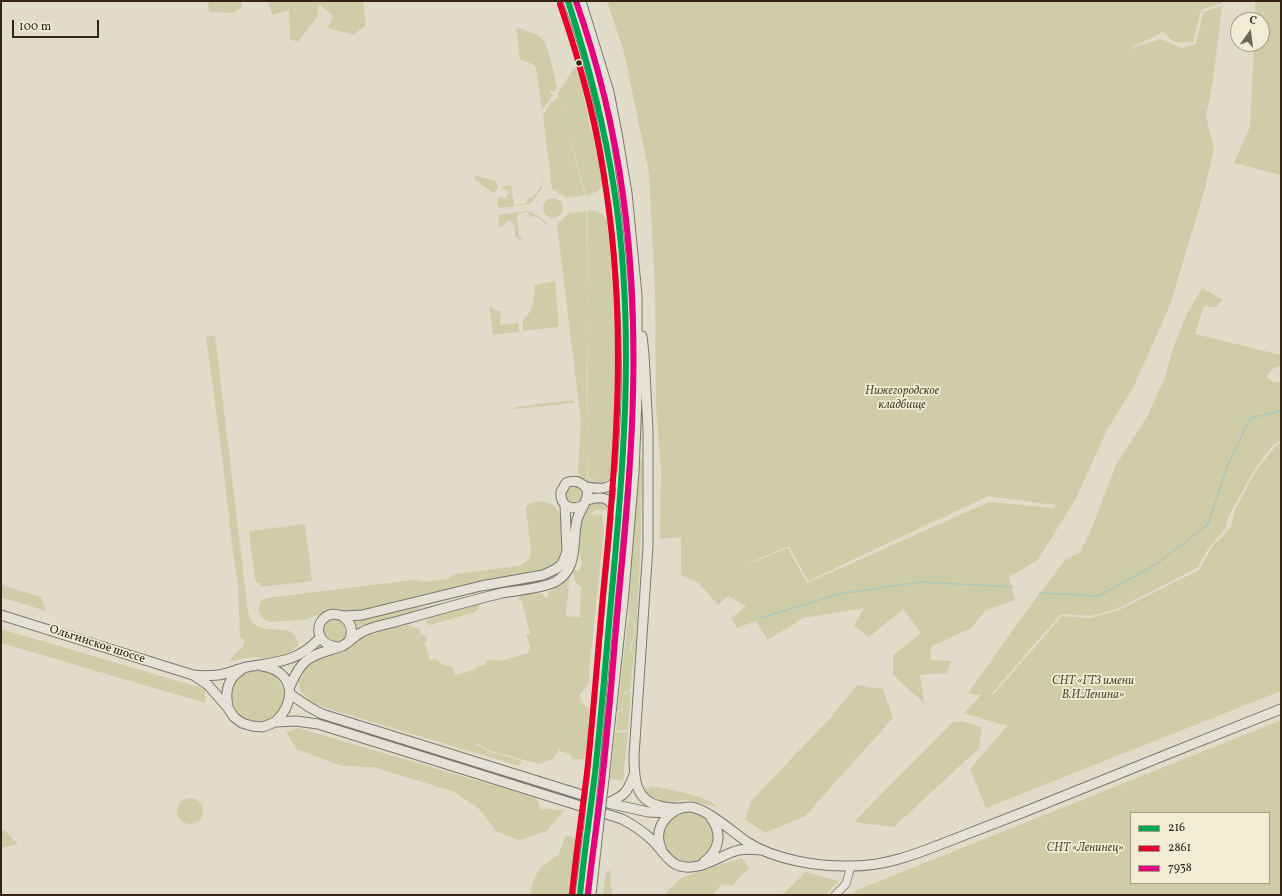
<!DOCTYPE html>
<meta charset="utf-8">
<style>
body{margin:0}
#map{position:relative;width:1282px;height:896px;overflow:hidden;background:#e1dcca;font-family:Vollkorn,serif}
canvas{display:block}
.frame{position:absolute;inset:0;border:2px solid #342415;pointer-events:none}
.legend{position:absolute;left:1130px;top:812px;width:140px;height:72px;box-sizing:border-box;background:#f2ecd6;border:1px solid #a69c89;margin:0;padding:5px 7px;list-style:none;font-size:12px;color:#342415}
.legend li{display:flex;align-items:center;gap:8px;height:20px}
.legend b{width:20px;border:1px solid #a69c89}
.north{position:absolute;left:1230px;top:12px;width:40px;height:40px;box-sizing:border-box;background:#f2ecd6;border:1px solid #a69c89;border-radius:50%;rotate:14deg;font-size:11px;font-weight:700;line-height:16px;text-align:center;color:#342415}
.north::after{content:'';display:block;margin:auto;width:14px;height:18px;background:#716454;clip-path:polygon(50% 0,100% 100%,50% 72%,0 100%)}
.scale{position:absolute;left:12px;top:20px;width:87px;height:18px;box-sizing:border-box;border:2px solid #342415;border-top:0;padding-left:5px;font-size:12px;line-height:14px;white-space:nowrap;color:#342415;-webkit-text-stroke:3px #f2ecd6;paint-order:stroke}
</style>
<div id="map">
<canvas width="1282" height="896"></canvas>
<div class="frame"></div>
<ul class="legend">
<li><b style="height:5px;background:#00a651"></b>216</li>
<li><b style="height:5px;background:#e4002b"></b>2861</li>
<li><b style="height:5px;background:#e5007d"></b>7938</li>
</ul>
<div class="north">С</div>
<div class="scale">100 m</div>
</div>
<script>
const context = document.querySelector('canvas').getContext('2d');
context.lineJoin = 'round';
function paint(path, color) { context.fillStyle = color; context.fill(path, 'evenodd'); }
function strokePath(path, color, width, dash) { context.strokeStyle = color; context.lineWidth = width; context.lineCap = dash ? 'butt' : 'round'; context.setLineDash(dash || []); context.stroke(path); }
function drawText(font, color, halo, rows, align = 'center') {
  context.font = font + ' Vollkorn,serif'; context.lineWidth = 3.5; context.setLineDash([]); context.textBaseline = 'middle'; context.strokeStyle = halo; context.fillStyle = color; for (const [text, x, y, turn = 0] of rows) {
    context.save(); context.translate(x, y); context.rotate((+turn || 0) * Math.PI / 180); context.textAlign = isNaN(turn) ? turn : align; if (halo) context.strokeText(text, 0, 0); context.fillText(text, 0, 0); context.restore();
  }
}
paint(new Path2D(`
 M208,1H242L241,8L232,13L209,12Z
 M268,1H363L366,25L353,35L328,28L333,16L319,4L317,17L298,42L290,39L289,10L272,15Z
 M607,1H1222V3L1201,10L1193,42H1174L1163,32L1128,49L1161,39L1182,48L1196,44L1203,12L1222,6L1213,81L1206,116L1214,148L1206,185L1170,305L1134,386L1107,430L1076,498L1038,560L1009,577L1015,600L986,610L971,628L932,646L930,660L951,661L947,673L920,675L924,703L893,675V655L921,633L903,609L869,637L854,626L864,608L803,618L768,640L756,621L737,628L731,618L746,606L728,596L718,605L699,583L681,575V537L660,539L661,470L656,407L655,290L649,173L624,52ZM988,496L1054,505L1058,499L1054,508L989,502L807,583L788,548L749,564H747L789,546L808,581Z
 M1255,1H1281V175L1234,163L1250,127L1254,44H1262V20H1255Z
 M519,28C527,31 537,34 542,39C550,48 554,76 557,88L554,92L550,89L549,91L553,95L542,110L536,68L532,64L520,59L516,30Z
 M574,68H578C582,86 585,104 589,122C592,137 604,168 602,183C601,191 593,194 586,195L560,102L585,195L568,198L552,189L543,116L551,102L559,97L558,93Z
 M542,175L543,187L532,202L529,204L500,208L497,205V201L500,196L505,199L509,192L502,187L511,185L514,205L527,203V199L532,198L542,185Z
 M476,176L496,181L498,188L495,192H492L474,179Z
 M543 208a10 10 0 1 1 20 0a10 10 0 1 1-20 0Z
 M591,210C599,211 603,214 607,220C616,306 617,388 611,475C606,483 601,483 592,483L593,480L588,477V446L587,477L592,481L590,483C582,482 580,478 578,471L581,422L557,225L568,214L586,211L589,331L586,375L588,445L587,376L589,331L587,211Z
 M528,211C535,213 545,220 548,226L536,216L530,217L528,212L517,214L519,236L522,239L520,240L515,236C515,229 516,222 508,221L501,227L499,226L498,215Z
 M555,281L559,325L557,327L523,331V321C534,309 534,300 535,285Z
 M1202,288L1223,300L1216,307L1204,306L1195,334L1277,354H1281V366L1274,368L1266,377L1273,382H1281V440L1271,447L1254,470L1232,510L1227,520L1225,529L1208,549L1197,568L1117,609L1091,616L1061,614L993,692L990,693L994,694L1062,616L1091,618L1119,610L1199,570L1212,547L1231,527L1235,510L1255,472L1275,447L1281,443V691L986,808L970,769L1007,726L964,713L982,694L976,695L968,693L1030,606L1065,560L1080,552L1091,530L1116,465L1148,415L1166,375L1173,348L1186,316Z
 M489,305L494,310L501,311L500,325L518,323L519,332L493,335Z
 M215,335L248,612C249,616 251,621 254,624C268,636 297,620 298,645C290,655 276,657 264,658C261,658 257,657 254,657C246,657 237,662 229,660L244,645V640L240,637L238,585L233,553L222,455L206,337Z
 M573,400V403L514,409L516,407Z
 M640,458L642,459C642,524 639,589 635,655L631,650C634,638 637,627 633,614L634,635L629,650L634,656L630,690L619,695L628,621L632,611L628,618Z
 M565 495a9 9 0 1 1 18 0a9 9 0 1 1-18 0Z
 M544,501C571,510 564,540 561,562L546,572L380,608L358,611L332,610L303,620L270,622L261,617L258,610L261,601L266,598L414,580L424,582L447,579L455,574L519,566C525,562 529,560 531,553L526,507L530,503Z
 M601,502L608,510H595L590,515L602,514L604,531L589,670V683L580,694L581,702L589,708L588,744L584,759L572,760L570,754L560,751L554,732L559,749L554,758L539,764L487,750L479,744H476L487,751L522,761L519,766L313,704L302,696L308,698C300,693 299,690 299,680L304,676L302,674L303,667L316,658L335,654L360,637L387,629L407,625L420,629L421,634L409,641L424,634L428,641L424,642L430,660L435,659L444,666H452L455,675L477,669V667L486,665L485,661L492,660L500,661L528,653L530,647L526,635L530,634V633L522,601L519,600L518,597L520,596L542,593L544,597L547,598L549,592L562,582L568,573L569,582L566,616L580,617L581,587C573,581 573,577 573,567L578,572L582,564L576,539L579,519L590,503Z
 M305,524L312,581L261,587L260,583H257L255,579L249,531Z
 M1,585L41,597L46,611L1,597Z
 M423,602L419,609L352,628L350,618Z
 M480,603L479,608L475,612L430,625L427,624L426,621L427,617Z
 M324 631a12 12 0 1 1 24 0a12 12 0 1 1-24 0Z
 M1,629L205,689V703L1,643Z
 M232 696a26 26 0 1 1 52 0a26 26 0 1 1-52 0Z
 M857,685L883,689L893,718L805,816L765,833L745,819L751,801L832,716Z
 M631,691L628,730L616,731L618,712L623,710V702L622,709L617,711L619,696Z
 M1281,720V895H852L857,890ZM1131,813H1269V883H1131Z
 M962,721L982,727L979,748L894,827L854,822L953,722Z
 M298,728L536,798L541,809L565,810L547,831L519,840L496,831L479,809L455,792L373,767L341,766L296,749L286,732Z
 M628,732L623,780L610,779L615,733Z
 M652,786C665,789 710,796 717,807L687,800L664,802L654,801L645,793V789Z
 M177 811a13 13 0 1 1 26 0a13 13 0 1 1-26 0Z
 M663 837a26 26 0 1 1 52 0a26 26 0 1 1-52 0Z
 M1,829L5,831L18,844L1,848Z
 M566,835L577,839L571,895H530L534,878L541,867L558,855Z
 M742,858L749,868L732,886L722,885L712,895H664L679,879L696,872Z
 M610,870L612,895H603L606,873Z
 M806,872L839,881L825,895H782Z`), '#cfcda8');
strokePath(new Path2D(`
 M1040,593L1099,596L1158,563L1208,524L1227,467L1250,418L1281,411
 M760,618L839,594L920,582L1013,587`), '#aec7b9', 1.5);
const minor = new Path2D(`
 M835,895L846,884L851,866`);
const major = new Path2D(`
 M568,1C591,61 605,124 613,188C623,258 628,328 626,399C624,460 618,522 612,583C606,647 600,711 594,775
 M581,1L609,92L617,133L627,193L637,295V398L634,472L624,592L604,779
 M642,336L644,354L648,430V546L634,756C634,778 635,801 660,806C666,808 673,808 679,808
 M586,487C605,490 611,489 622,473
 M587,500C604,495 611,498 618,515
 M1,615L193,675C201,676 209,676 218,675C228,674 237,669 247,667C279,661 296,663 320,638
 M342,616C351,622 354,630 349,641
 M337,647C317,645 312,623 329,615C334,613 338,615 344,616C350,616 356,615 362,615L481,586L543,575L556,569L562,564L567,552L565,505
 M262,666C295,671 297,702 275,722
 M193,675L208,685L228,708L234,717L242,723L252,726L263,727L275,722L296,721L318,724L622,819C633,825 643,831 652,840C660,847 665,858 675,864C696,875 719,855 739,850C746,849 753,849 760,850
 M290,686C294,678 298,667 306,661C316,652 330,651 342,646C349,643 354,636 362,632C373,626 389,624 402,620C435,611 468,601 502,593C518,590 540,589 555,582C579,569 572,542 577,520C580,508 597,491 580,483C575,480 571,481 566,483L561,492C560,505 570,511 582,506
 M290,694L309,707L322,714L608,803L648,812L670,813
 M228,707C225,692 227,679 241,670
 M608,803C625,795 627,793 634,775
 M662,851C661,847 659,844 659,841C656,823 673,806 691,807C707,809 733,832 747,842C775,860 819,867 852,866C883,866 911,856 939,845C968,834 996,823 1024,812C1110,777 1195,743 1281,709
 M704,862C719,851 723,834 711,818
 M580,895L588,832
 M591,895L598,831`);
strokePath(minor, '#959084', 9);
strokePath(major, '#7c776c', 11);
strokePath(minor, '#e8e5dc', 7);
strokePath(major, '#e4e1d6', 9);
const majorBridge = new Path2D(`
 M598,831L604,779
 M588,832L594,775`);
strokePath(majorBridge, '#7c776c', 11, []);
strokePath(majorBridge, '#e4e1d6', 9);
strokePath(new Path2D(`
 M568,1C589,65 605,128 615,195C634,323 625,451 613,579C607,644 602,709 595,773C590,814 584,854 580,895`), '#00a651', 6);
strokePath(new Path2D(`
 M560,4C582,67 598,130 607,196C626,326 617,455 604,584C598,647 594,710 587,773C582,813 576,854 572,894`), '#e4002b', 6);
strokePath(new Path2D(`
 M576,1C598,64 614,128 623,195C641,325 633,454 620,584C614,647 610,710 603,773C599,814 592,854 588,895`), '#e5007d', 6);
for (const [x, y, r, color] of [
 [579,63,3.5,"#342415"]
]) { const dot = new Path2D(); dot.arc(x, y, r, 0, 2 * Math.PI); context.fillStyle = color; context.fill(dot); strokePath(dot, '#f2ecd6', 1.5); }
drawText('italic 12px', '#574b33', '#f2ecd6', [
 ["Нижегородское",902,392],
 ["кладбище",902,406],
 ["СНТ «ГТЗ имени",1093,682],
 ["В.И.Ленина»",1093,696],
 ["СНТ «Ленинец»",1085,849]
]);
drawText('12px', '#342415', '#f2ecd6', [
 ["Ольгинское шоссе",97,645,18]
]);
</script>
